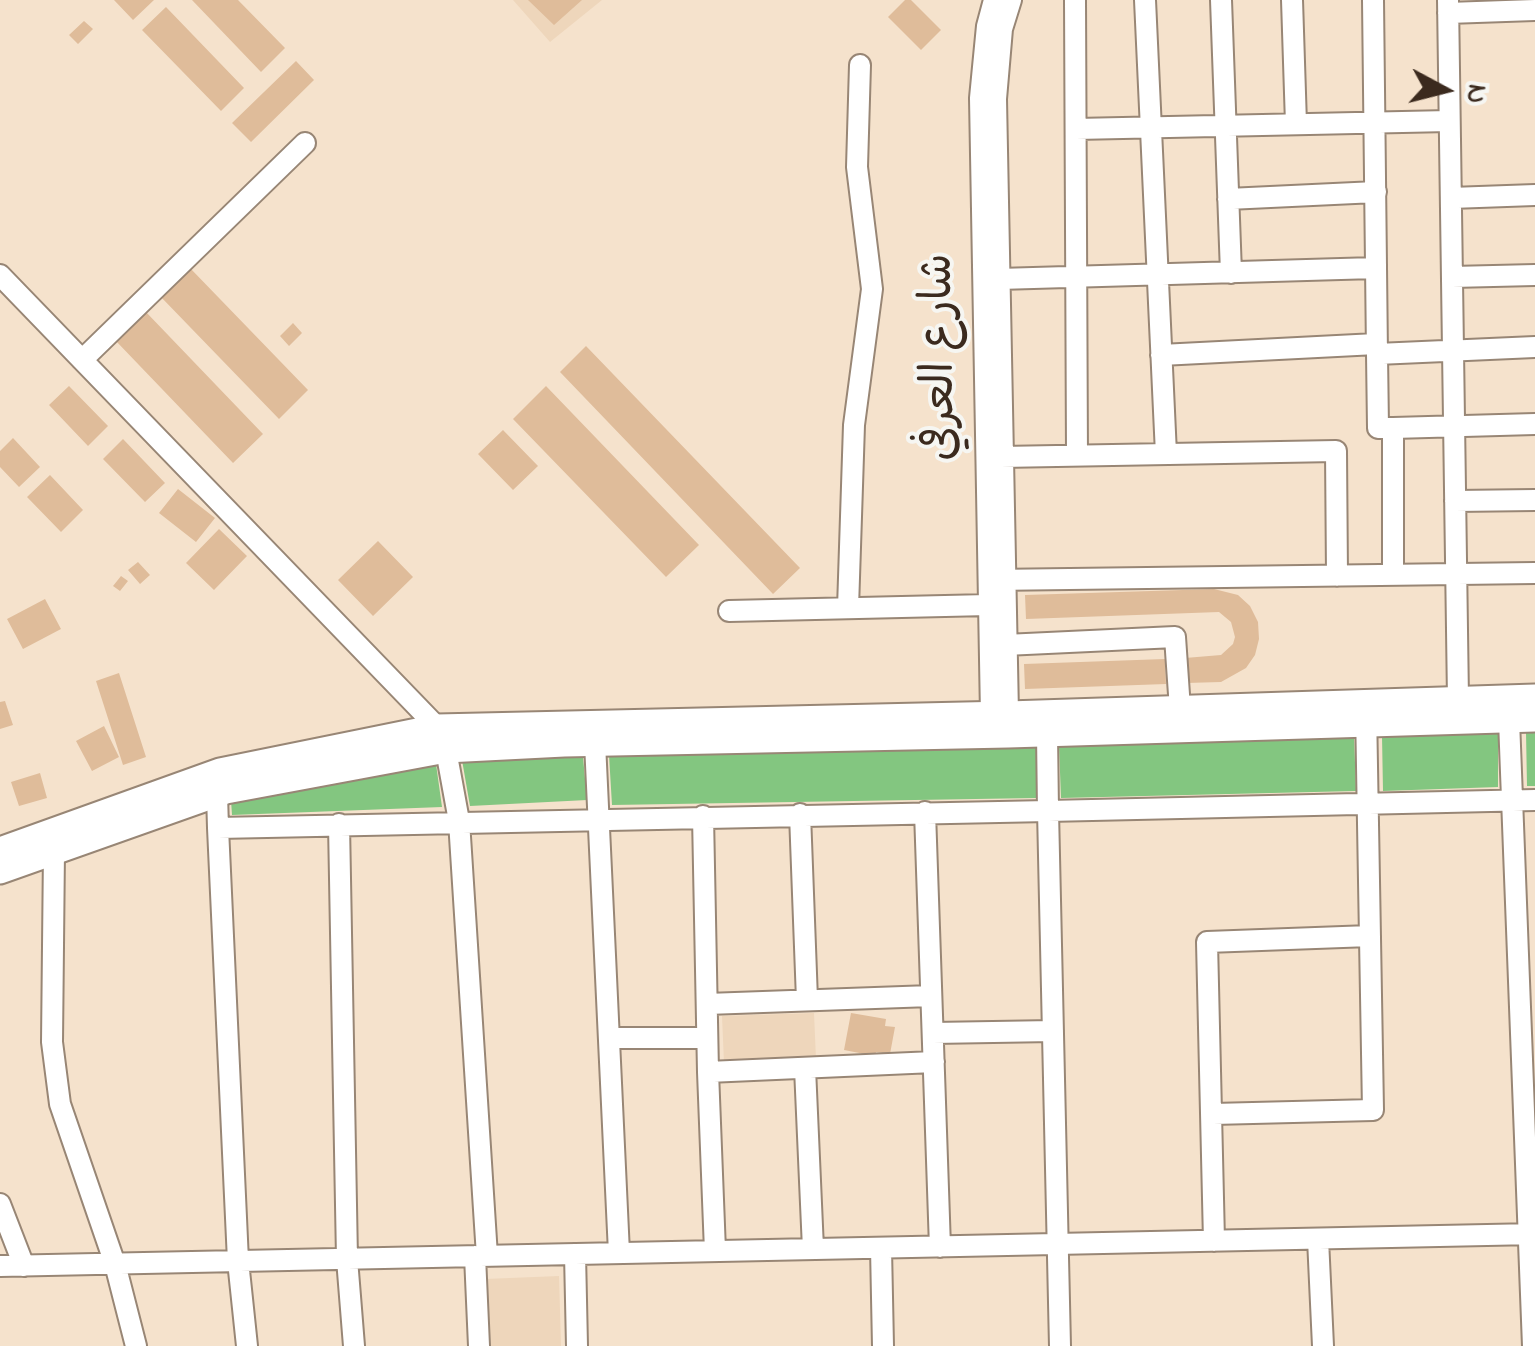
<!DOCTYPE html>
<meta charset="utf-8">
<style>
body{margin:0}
#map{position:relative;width:1535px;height:1346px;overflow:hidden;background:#f5e2cc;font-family:"Indie Flower",sans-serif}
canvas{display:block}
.north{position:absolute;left:1395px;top:40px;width:100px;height:100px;-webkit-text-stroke:8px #f6f6f2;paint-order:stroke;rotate:97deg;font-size:28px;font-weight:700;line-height:40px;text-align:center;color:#3b2a1e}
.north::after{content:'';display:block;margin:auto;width:35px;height:45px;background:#3b2a1e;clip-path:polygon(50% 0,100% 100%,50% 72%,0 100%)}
</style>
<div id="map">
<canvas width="1535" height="1346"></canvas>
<div class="north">N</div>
</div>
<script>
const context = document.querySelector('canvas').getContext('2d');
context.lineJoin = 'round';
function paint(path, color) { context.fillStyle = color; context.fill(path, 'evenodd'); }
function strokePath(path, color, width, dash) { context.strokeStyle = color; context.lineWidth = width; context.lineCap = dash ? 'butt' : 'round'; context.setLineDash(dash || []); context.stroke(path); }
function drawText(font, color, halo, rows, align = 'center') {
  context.font = font + ' "Indie Flower","Playpen Sans Arabic",sans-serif'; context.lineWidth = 8; context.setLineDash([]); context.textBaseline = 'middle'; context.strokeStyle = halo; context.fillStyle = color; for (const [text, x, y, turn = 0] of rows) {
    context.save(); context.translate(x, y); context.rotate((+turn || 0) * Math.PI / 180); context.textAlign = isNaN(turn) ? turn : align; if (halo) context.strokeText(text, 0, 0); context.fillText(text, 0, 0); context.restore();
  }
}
paint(new Path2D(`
 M513,0H602L550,42Z
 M814,1013L816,1059L724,1063L722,1016Z
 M559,1276L561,1346H487L485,1279Z`), '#eed6bb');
paint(new Path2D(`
 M1526,732H1535V786H1527Z
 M1354,734L1356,791L1061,798L1059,746Z
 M1498,734V787L1383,791L1382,736Z
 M1036,745V798L612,805L609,755Z
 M583,757L587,800L470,806L462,760Z
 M436,764L442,807L232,815L231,800Z`), '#83c680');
paint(new Path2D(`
 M114,0H154L133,20Z
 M192,0H238L285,48L261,72Z
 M528,0H582L554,25Z
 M905,0H911L941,30L921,50L888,17Z
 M166,7L244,88L221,111L142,30Z
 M84,21L93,29L78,44L69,35Z
 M296,61L314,80L251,142L232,123Z
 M190,268L308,390L279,419L160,296Z
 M145,311L263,434L233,463L115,340Z
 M293,323L302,333L289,346L280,336Z
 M586,346L800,568L773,594L560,372Z
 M69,386L108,426L88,446L49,405Z
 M546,386L699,545L666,577L513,419Z
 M503,430L538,466L513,490L478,454Z
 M13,438L40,467L19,487L0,467V451Z
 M123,439L165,483L145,502L103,459Z
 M50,475L83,510L61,532L27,497Z
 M178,489L215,518L196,542L159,513Z
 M219,529L247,556L214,590L186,563Z
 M378,541L413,577L373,616L338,580Z
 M138,562L150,575L140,584L128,570Z
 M121,576L128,581L120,591L113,586Z
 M1214,589L1238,595L1250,606L1258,622L1259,639L1255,655L1246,668L1221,682L1186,683L1185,658L1221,655L1233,644L1235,637L1231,622L1219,612L1026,619L1025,595Z
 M45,599L61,629L23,649L7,619Z
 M1165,659L1166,684L1025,689L1024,664Z
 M119,673L146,757L123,765L96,681Z
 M5,701L13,725L0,729V702Z
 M104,726L119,757L92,771L76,741Z
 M40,773L47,798L19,806L11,782Z
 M851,1013L886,1019L885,1026L895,1027L890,1054L876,1052L875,1056L844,1050Z`), '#dfbc9a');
const minor = new Path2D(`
 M1075,0L1077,455
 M1145,0L1166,454
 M1221,0L1231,273
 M1292,0L1296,124
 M1373,0L1377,354
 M1448,0L1458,699
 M1448,13L1535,10
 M1076,129L1449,121
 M1451,198L1535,195
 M1228,199L1376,192
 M0,275L437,727L446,750L459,821L487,1256
 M1452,277L1535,275
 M999,279L1375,268
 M1161,355L1376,344
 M82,360L305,143
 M1393,428H1378L1377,354L1535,347
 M1001,457L1336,451L1337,576
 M1455,501L1535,500
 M1393,575V428L1535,424
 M992,580L1535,573
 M848,608L854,425L872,289L857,167L860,65
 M729,611L988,605
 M1005,645L1175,637L1180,709
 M1008,714L996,99L1002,29L1011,0
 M991,715L980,98L987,26L994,0
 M1509,720L1533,1346
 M1047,734L1048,811L1535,800
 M595,743L619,1253
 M217,794L218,828L1048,811L1060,1346
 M925,812L940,1247
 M800,814L807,1000
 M703,816L708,1072
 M339,824L347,1259L354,1346
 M218,828L238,1261L247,1346
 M54,850L52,1042L60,1104L115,1264L136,1346
 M707,1004L931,996
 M933,1033L1053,1031
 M609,1038H707
 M805,1068L813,1249
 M1213,1114L1373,1110L1366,709
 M0,1204L24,1266
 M1318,1239L1323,1346
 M1214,1241L1207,942L1370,936
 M881,1248L883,1346
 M715,1251L708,1072L934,1062
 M575,1254L577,1346
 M475,1256L479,1346
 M0,1266L1535,1234`);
const major = new Path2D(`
 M0,850L220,771L437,727L1008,714L1535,697
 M0,871L226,791L446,750L564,744L1008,735L1535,719`);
strokePath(minor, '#988675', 24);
strokePath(major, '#988675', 29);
strokePath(minor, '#fff', 20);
strokePath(major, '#fff', 25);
drawText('45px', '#3b2a1e', '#f6f6f2', [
 ["شارع العرفي",944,357,-91]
]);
</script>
